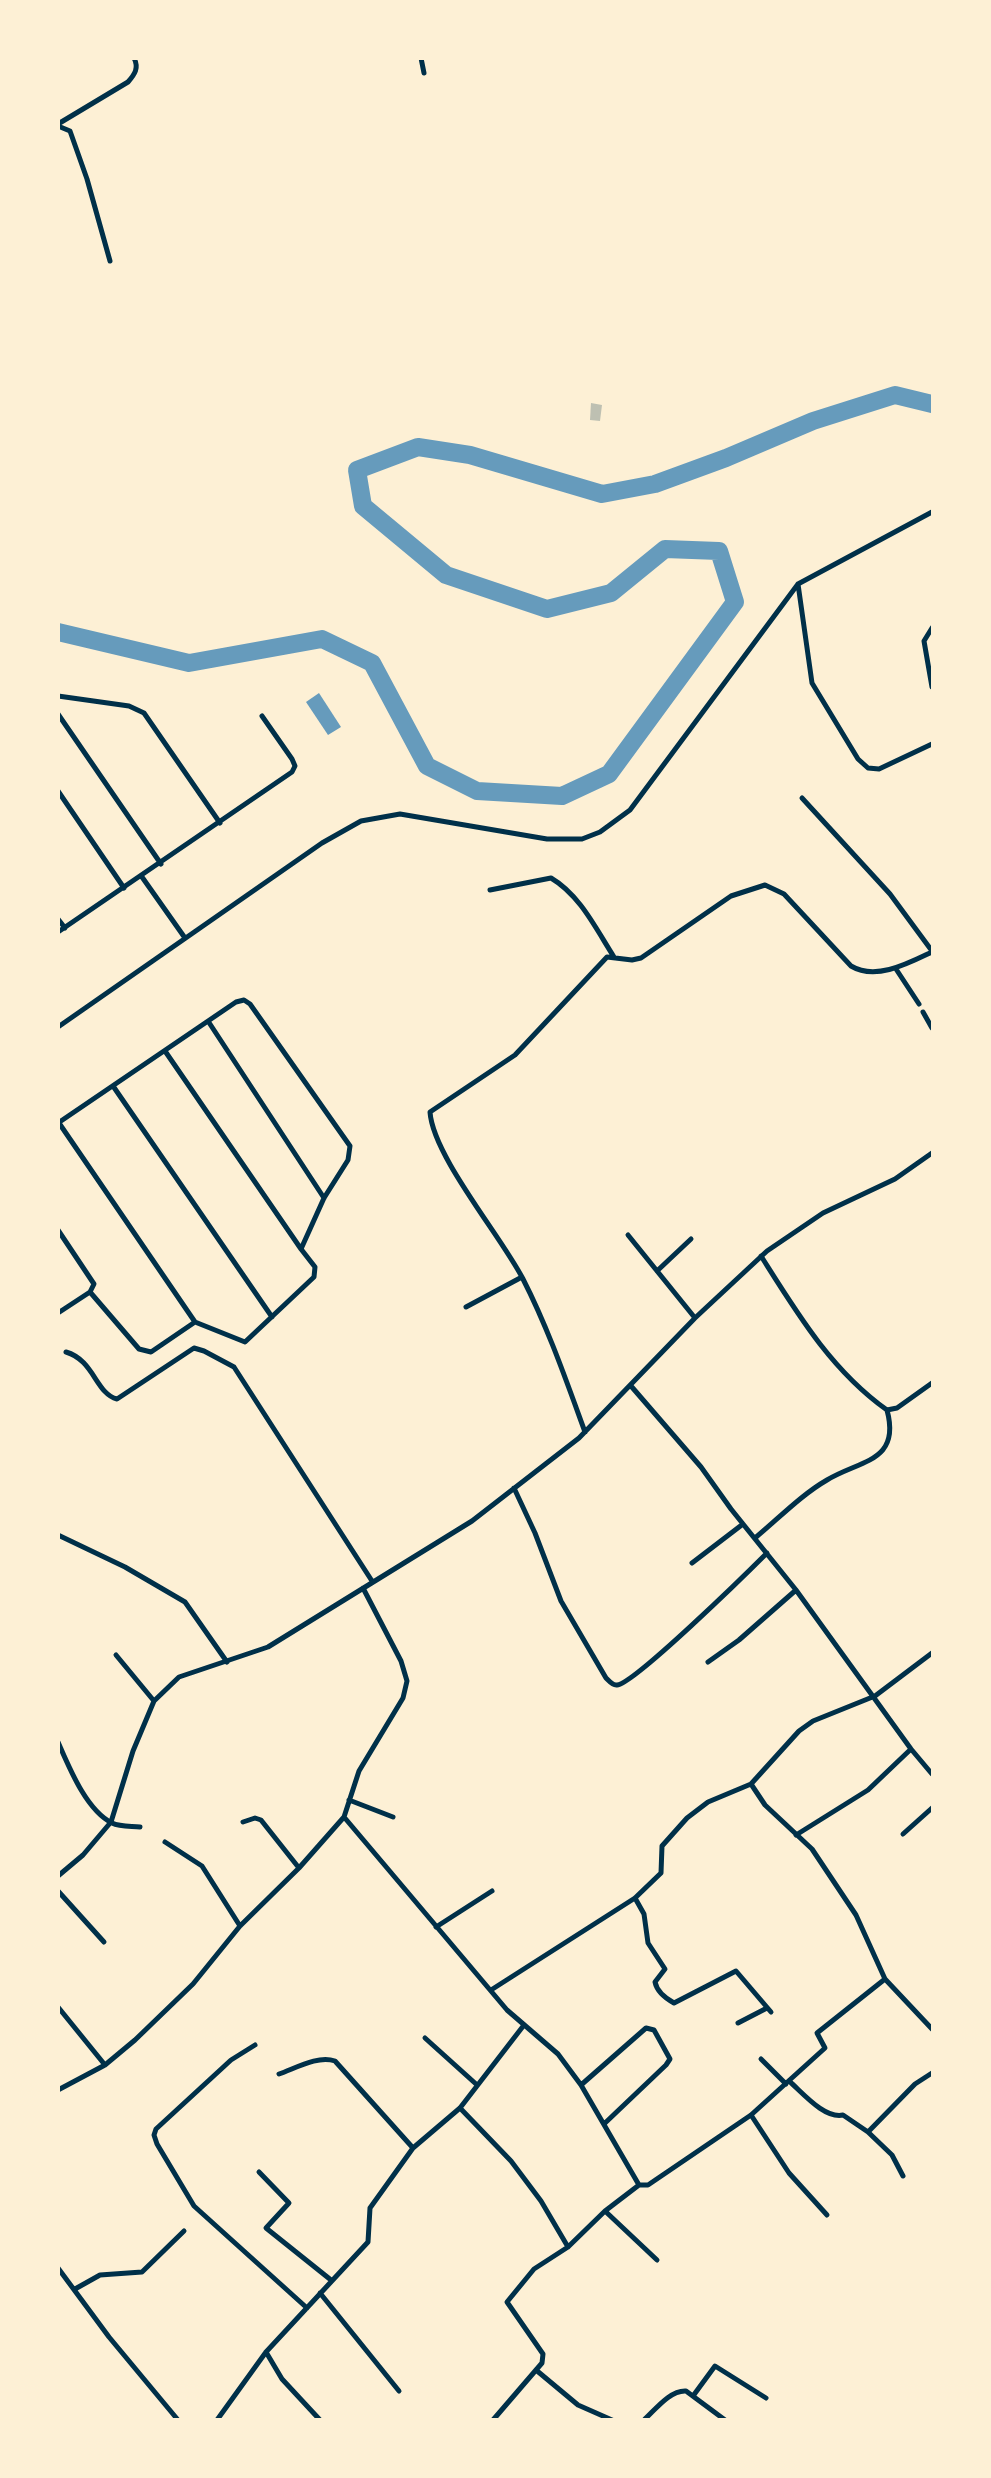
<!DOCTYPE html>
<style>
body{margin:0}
#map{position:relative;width:991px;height:2478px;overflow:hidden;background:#fdf0d5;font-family:Bitter,serif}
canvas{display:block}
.frame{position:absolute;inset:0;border:60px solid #fdf0d5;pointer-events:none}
</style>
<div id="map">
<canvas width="991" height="2478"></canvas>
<div class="frame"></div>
</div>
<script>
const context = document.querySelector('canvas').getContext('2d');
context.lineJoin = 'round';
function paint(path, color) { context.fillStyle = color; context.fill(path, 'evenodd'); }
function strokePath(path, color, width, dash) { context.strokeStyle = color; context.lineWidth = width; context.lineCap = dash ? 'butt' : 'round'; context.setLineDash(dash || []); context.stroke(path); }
paint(new Path2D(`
 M319,693L341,727L328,735L306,702Z`), '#669bbc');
strokePath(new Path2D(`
 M58,632L189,663L322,639L372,663L427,766L477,791L562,796L609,774L735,602L719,551L665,549L611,593L547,609L446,575L363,506L357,470L418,447L470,455L602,494L655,484L726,458L813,421L895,395L932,404`), '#669bbc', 18);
paint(new Path2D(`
 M591,403L602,405L600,421L590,420Z`), '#bec0b2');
strokePath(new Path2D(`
 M421,58L424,73
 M58,124L128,82C135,74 139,68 134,58
 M58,126L70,131L87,179L110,261
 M798,584L812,683L858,759L868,768L879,769L932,744
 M932,628L924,641L932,687
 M58,696L129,706L144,713L220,823
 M58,714L161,864
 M58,791L124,888
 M802,798L890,894L932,951
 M142,877L185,938
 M490,890L551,878C580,895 596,929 614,957
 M58,919L65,928
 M58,932L292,772L295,766L292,759L262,716
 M896,969L919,1004
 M923,1012L932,1028
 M208,1021L324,1198
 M58,1027L322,843L361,821L400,814L547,839H582L600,832L630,810L798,584L932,512
 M165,1051L301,1249
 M113,1086L272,1317
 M58,1123L236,1002L244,1000L250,1004L350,1146L348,1160L324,1198L301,1249L315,1267L314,1277L245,1342L195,1322L59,1123
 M58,1230L94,1284L90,1292L58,1313
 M628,1235L695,1318
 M761,1256C797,1313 831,1370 887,1410L897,1408L932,1383
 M657,1271L691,1239
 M90,1292L139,1349L151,1352L195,1322
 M466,1307L522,1277
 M66,1352C94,1360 96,1394 117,1399L194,1348L204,1351L234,1367L372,1581
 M631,1386L701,1467L731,1509L796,1590L911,1749L932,1774
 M585,1432C566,1380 548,1328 523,1279C501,1236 433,1156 430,1112L515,1055L607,957L632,960L641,958L731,896L765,885L784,894L851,966C876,981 909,963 932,952
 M514,1488L535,1533L561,1601L606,1678C609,1681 613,1686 617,1685C634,1684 749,1571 767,1553
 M58,1535L125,1567L185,1602L227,1662
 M755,1538C778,1519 801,1495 827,1480C860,1460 901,1462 887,1410
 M692,1563L743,1524
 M363,1588L401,1661L407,1681L403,1698L359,1771L344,1817L507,2010L558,2054L581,2085L639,2185
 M116,1655L154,1701
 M708,1662L739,1640L796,1590
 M58,1742C69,1767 86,1810 112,1823C120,1827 131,1826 140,1827
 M751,1784L765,1805L812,1849L856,1915L885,1979L932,2029
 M349,1800L393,1817
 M243,1822L255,1818L261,1820L299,1868
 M903,1834L932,1808
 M796,1835L868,1790L911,1749
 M165,1842L202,1866L240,1926
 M58,1876L83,1855L111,1822L133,1751L154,1701L179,1677L268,1647L472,1521L579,1438L695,1318L767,1251L823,1213L895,1179L932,1153
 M58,1891L104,1942
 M635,1898L644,1914L648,1943L665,1969L655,1982C657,1992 665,1998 674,2003L736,1971L771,2012
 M436,1927L492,1891
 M491,1990L635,1898L661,1873L662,1846L687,1818L708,1802L751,1784L799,1731L813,1721L875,1696L932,1653
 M58,2007L105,2065
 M738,2023L767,2008
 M425,2038L476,2084
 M255,2045L231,2060L156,2129L154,2135L157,2144L194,2206L307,2308
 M761,2059L786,2084
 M279,2074C296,2068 318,2055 335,2061L413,2148
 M789,2081C802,2092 824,2119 843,2115L868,2132L915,2084L932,2073
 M581,2085L646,2028L654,2030L670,2059L666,2065L604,2124
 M58,2090L105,2065L135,2040L193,1984L240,1926L299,1868L344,1817
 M460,2108L511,2161L541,2201L568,2247
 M751,2115L789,2173L827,2215
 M868,2132L892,2155L903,2176
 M259,2172L289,2203L266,2228L331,2280
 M605,2211L657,2260
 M58,2268L109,2337L178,2420
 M75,2289L100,2275L142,2272L184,2231
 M320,2293L399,2391
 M266,2352L282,2379L320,2420
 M536,2370L578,2405L612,2420
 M693,2396L715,2366L766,2398
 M217,2420L266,2352L368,2242L370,2208L413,2148L460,2108L524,2025
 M493,2420L542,2363L543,2354L507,2302L534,2269L568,2247L605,2211L639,2185H648L751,2115L825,2048L817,2033L885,1979
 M644,2420C655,2410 670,2390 686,2391L725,2420`), '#003049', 5);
</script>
